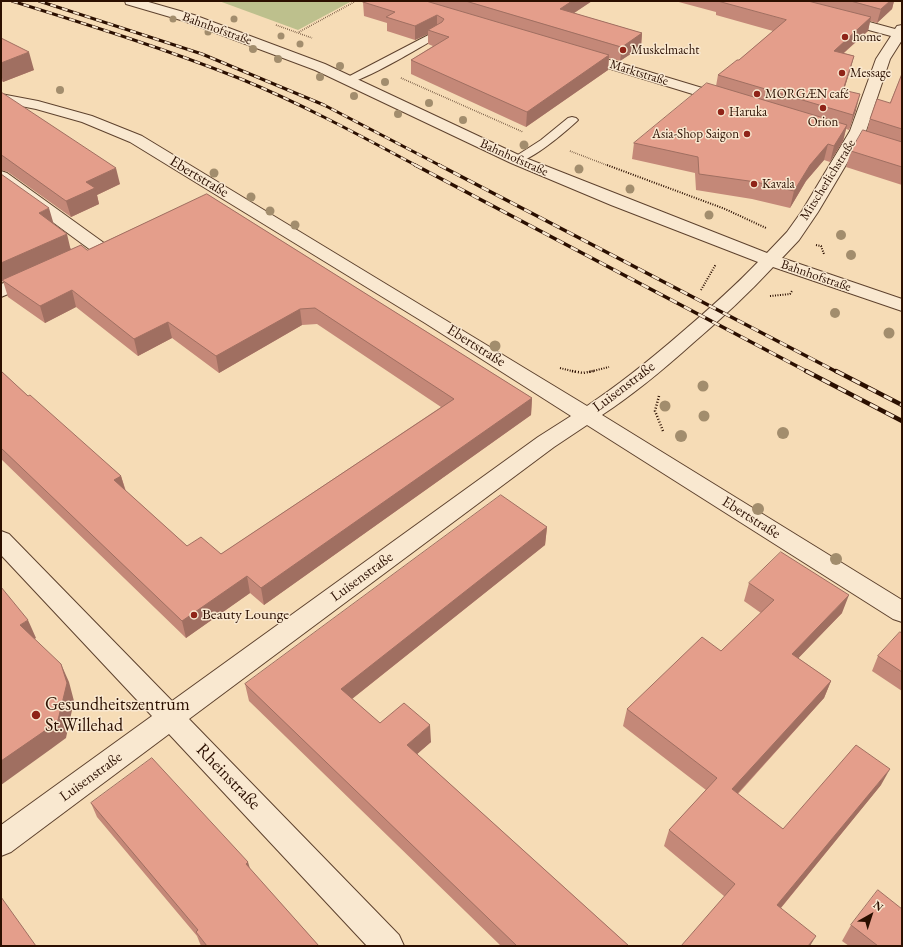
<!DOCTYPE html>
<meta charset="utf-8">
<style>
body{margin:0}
#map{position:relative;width:903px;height:947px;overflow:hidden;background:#f6dcb6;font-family:"EB Garamond",serif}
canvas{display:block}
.frame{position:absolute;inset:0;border:2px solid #2b0f00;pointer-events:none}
.north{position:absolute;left:851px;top:895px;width:40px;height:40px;-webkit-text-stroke:3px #f9e8d0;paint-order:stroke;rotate:39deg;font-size:11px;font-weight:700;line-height:16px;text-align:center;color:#2b0f00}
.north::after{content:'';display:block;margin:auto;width:14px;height:18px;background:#2b0f00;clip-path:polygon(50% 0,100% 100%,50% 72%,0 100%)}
</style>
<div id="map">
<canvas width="903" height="947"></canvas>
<div class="frame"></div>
<div class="north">N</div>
</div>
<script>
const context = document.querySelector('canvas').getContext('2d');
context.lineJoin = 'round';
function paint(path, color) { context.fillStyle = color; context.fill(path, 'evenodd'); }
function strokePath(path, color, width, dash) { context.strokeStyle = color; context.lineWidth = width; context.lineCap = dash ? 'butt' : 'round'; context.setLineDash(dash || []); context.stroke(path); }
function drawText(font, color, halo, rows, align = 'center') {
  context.font = font + ' "EB Garamond",serif'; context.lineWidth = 3; context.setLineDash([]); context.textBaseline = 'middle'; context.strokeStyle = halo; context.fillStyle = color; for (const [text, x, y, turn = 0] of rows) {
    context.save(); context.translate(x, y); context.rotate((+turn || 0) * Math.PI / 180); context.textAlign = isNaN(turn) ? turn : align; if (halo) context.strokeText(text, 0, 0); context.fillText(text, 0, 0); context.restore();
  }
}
paint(new Path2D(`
 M219,1H352L298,30Z`), '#bdc08d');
const service = new Path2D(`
 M438,30L443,33L441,35C426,44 357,86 344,83L343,81L344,79Z
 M572,117L576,118L578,120L576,122C565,132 526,166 513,162L511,160L513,158L541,140L568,118Z`);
const minor = new Path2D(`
 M125,1H145L194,15L325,64L523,157L767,253L787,232L802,211L850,131L876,59L891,36L835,21L833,18L835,15L840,14L895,29L897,26L902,25V40L890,59L866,131L818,212L799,240L782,258L902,299V311L773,267C748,294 721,319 693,343C664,369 634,394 602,415L902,600V622L893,619L587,425L554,447L189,719L399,935L404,946H367L169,734L11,852L1,856V825L152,716L1,555V531L9,534L172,701L538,437L571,416L425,323L130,142L82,122L36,109L1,102V94L38,101L92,116L142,136L587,406C620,384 651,359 681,333C708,310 734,287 758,262L611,205L511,163L315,70L184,21L126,4Z
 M580,51L732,97L734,100L732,103L727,104L722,103L575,58L573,55L575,52Z
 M1,171L7,173L104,243L107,247L104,251L98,252L92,251L1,184Z
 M33,272L39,273L42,277L39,281L1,297V284Z`);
strokePath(service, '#5e422e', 2);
strokePath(minor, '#5e422e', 2);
strokePath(new Path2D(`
 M276,25L312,38
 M299,32L356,1
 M401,78L523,132
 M570,151L609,166`), '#2b0f00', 1.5, [0.5, 1.5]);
strokePath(new Path2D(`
 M607,165L725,209L766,228
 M816,245L821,246L824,254
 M701,290L716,264
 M770,296L790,294L792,291
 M560,368L576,372
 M589,372L609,367`), '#2b0f00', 2, [1, 1.5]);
strokePath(new Path2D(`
 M572,371L583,373L594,371
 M659,396L655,411L663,431`), '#2b0f00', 2.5, [1, 2]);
paint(service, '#f9e8d0');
paint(minor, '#f9e8d0');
const railFar2 = new Path2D(`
 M12,1C89,25 166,49 241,79C302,104 359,135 417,166
 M39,1L202,54L324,105L441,166`);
const railFar1 = new Path2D(`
 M415,165L808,372
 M439,165L837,372`);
const rail = new Path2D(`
 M806,371L902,421
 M836,371L902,405`);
strokePath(railFar2, '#2b0f00', 3);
strokePath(railFar1, '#2b0f00', 3.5);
strokePath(rail, '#2b0f00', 4.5);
strokePath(railFar2, '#f9e8d0', 2, [6]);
strokePath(railFar1, '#f9e8d0', 2.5, [8]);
strokePath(rail, '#f9e8d0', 3, [9]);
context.fillStyle = '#a28d6d';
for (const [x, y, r] of [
 [173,19,3.5],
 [234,19,3.5],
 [208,32,3.5],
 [281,36,3.5],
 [300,44,3.5],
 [253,49,4],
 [278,59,4],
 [340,66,4],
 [320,77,4],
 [385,82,4],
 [60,90,4],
 [354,96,4],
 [429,103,4],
 [398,114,4],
 [463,120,4],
 [524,145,4.5],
 [579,169,4.5],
 [214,173,4.5],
 [630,189,4.5],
 [251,197,4.5],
 [270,211,4.5],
 [709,215,4.5],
 [295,225,4.5],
 [841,235,5],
 [851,255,5],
 [835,313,5],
 [889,333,5.5],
 [495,346,5.5],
 [703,386,5.5],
 [665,406,5.5],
 [704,416,5.5],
 [783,433,6],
 [681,436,6],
 [758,509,6],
 [836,559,6]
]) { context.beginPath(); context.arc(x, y, r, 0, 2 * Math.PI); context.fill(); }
paint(new Path2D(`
 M365,1H592L574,13L642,33L641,47L620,61L609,58L608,70L526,127L411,74V60L433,46L428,44V34L415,40L387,31V23L364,16L363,2Z
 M675,1H894L892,9L877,23L870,21L868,31L844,53L854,56L844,90L856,110L849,130L846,129L843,141L830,162L824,160L806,181L790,208L752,199L696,190L695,173L632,159L634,143L716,86L718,75L739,60L773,31L716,15V12Z
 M1,38L34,70L3,82L1,80Z
 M902,74V185L846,167L851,151L867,131L870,119L890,103Z
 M1,92L120,184L97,195L99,204L71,217L8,172L1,170Z
 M1,174L53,224L71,249L87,250L207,194L532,398L531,415L264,605L250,593L186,638L1,459V371L28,396L121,476L126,491L187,546L221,554L441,407L317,324L302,325L219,373L172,338L138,356L76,307L45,323L8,297L3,281L1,282Z
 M547,527L545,545L352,699L380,723L431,742L417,754L629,946H501L249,701L245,684Z
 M749,583L842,613L798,658L831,681L824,698L738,794L783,829L881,785L781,908L724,896L664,846L669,830L706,790L623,726L627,709L721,651L761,613L744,601Z
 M902,633V691L872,671L878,656Z
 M91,803L250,869L319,946H201L197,936L97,817Z
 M851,925L902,946H849L842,941Z`), '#c48878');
paint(new Path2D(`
 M572,1H592L559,23L560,9Z
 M890,1H894L892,9L877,23L881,9Z
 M437,15V29L428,30V34L415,40V26Z
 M871,17L868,31L830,65L834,51Z
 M642,33L641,47L620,61L622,47Z
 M29,52L34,70L3,82L1,74V63Z
 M609,55L608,70L526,127L527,112Z
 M854,56L850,71L839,105L843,90Z
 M860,94L856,110L849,130L853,115Z
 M847,125L843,141L830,162L834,146Z
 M828,144L824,160L806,181L790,208L794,191L810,165Z
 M116,168L120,184L97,195L99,204L71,217L66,201L86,182Z
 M49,208L54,225L39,213Z
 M67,234L71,251L2,280L3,281L1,282V263Z
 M72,290L76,307L45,323L40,306Z
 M300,309L302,325L219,373L216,356Z
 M168,322L172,338L138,356L134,339Z
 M532,398L531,415L264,605L261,588Z
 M121,476L126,493L114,480Z
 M547,527L545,545L343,706L341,689Z
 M247,576L250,593L186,638L182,621Z
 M849,595L842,613L786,671L792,654Z
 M28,620L36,638L28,644L20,625Z
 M61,664L69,682L74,701L66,738L51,749L1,785V761Z
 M831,681L824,698L726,806L732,789Z
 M430,725L431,742L408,762L407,745Z
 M890,769L881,785L770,921L777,905Z
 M248,862L252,875L246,864Z
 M816,936L810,946H808Z`), '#a06f61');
const building = new Path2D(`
 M365,1H426L609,55L527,112L411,60L449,37L428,30L442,22L444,19L437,15L415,26L386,17L395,12L363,2Z
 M466,1H572L560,9L642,33L622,47Z
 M718,1H808L871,17L834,51L854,56L843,90L860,94L853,115L718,75L737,60H739L786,20Z
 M851,1H890L881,9Z
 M1,38L29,52L1,63Z
 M902,74V129L870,119L877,99L890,103Z
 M707,83L847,125L834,146L828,144L810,165L794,191L756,182L699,174L698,157L634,143Z
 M1,92L116,168L86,182L95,188L66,201L3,156L1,155Z
 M863,130L902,142V167L851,151Z
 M1,174L49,208L39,213L67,234L1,263Z
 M207,194L532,398L261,588L247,576L182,621L1,448V371L28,396L30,395L121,476L114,480L187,546L201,537L221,554L454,399L315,308L300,309L216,356L168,322L134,339L72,290L40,306L2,280L81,245L87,250Z
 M501,495L547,527L341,689L380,723L404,703L430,725L407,745L629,946H517L245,684Z
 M781,552L849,595L792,654L831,681L732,789L783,829L856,745L890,769L777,905L816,936L808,946H681L735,884L669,830L717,778L627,709L702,637L721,651L774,600L749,583Z
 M1,587L28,620L20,625L61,664L67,683L58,720L43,732L1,761Z
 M900,632L902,633V672L878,656Z
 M152,758L248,862L246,864L319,946H207L196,932L198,930L91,803Z
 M878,890L902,909V946H878L851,925Z
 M1,897L36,946H1Z`);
paint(building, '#e49e8b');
strokePath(building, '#a06f61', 1);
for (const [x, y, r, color] of [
 [845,37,4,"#8f2418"],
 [623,50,4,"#8f2418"],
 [842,73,4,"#8f2418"],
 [757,94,4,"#8f2418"],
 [823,108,4,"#8f2418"],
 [721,112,4,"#8f2418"],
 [747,134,4,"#8f2418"],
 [754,184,4,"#8f2418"],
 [194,615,4,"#8f2418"],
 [36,715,5,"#8f2418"]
]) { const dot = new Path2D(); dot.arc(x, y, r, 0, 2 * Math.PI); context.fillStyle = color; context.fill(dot); strokePath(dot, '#f9e8d0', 1.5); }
drawText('13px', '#2b0f00', '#f9e8d0', [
 ["Bahnhofstraße",217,29,20],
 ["Marktstraße",639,73,17],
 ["Bahnhofstraße",514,158,24],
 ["Mitscherlichstraße",828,180,-58],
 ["Bahnhofstraße",816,276,19]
]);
drawText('13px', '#2b0f00', '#f9e8d0', [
 ["home",853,37],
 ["Muskelmacht",631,50],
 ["Message",850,73],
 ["MORGÆN café",765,94],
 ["Haruka",729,112],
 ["Orion",823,122,"center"],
 ["Asia-Shop Saigon",739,134,"right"],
 ["Kavala",762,184]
], 'left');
drawText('15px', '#2b0f00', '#f9e8d0', [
 ["Ebertstraße",199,177,31],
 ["Ebertstraße",476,346,32],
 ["Luisenstraße",624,387,-37],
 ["Ebertstraße",751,518,32],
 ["Luisenstraße",362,577,-36],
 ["Luisenstraße",91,777,-36]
]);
drawText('15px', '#2b0f00', '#f9e8d0', [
 ["Beauty Lounge",202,615]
], 'left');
drawText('18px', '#2b0f00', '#f9e8d0', [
 ["Gesundheitszentrum",45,705],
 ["St.Willehad",45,726]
], 'left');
drawText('18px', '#2b0f00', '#f9e8d0', [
 ["Rheinstraße",228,777,46]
]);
</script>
